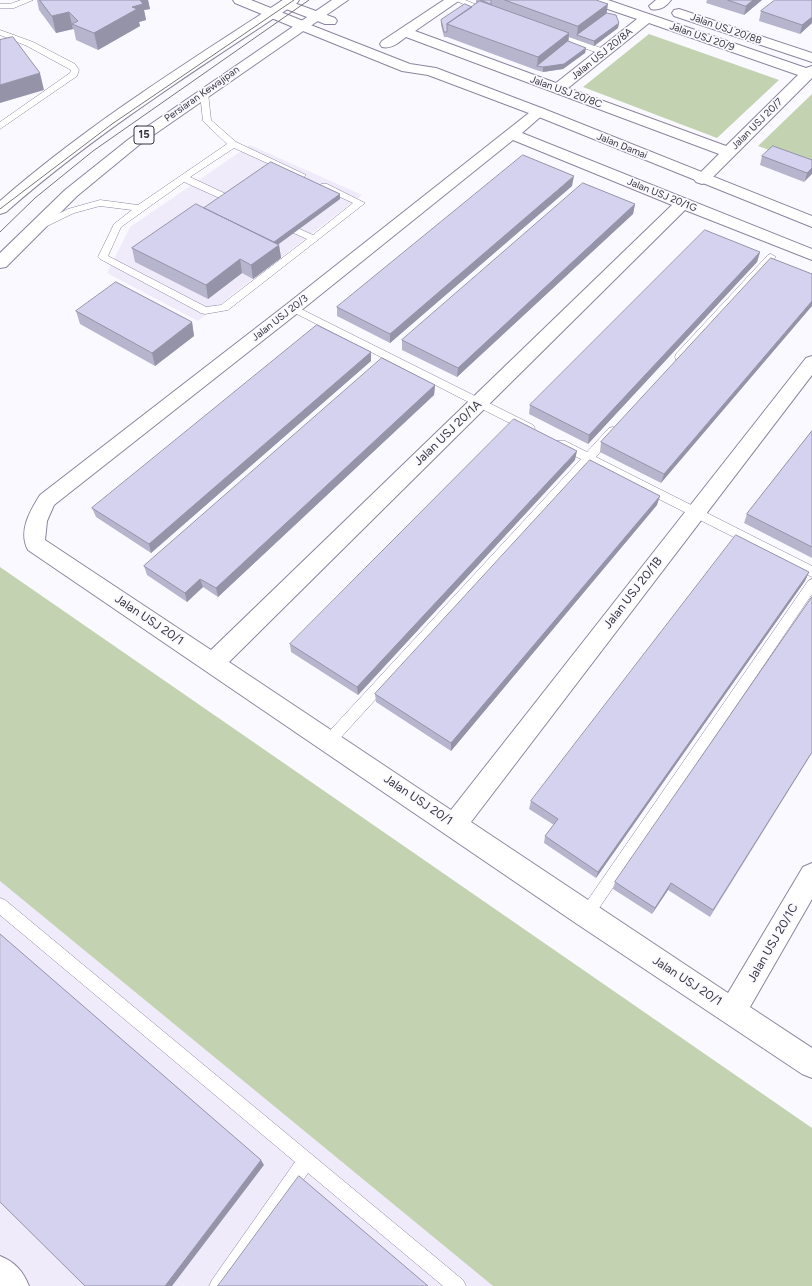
<!DOCTYPE html>
<style>
body{margin:0}
canvas{display:block;background:#faf9ff}
</style>
<canvas width="812" height="1286"></canvas>
<script>
const context = document.querySelector('canvas').getContext('2d');
context.lineJoin = 'round';
function paint(path, color) { context.fillStyle = color; context.fill(path, 'evenodd'); }
function strokePath(path, color, width, dash) { context.strokeStyle = color; context.lineWidth = width; context.lineCap = dash ? 'butt' : 'round'; context.setLineDash(dash || []); context.stroke(path); }
function drawText(font, color, halo, rows, align = 'center') {
  context.font = font + ' Figtree,sans-serif'; context.lineWidth = 3.5; context.setLineDash([]); context.textBaseline = 'middle'; context.strokeStyle = halo; context.fillStyle = color; for (const [text, x, y, turn = 0] of rows) {
    context.save(); context.translate(x, y); context.rotate((+turn || 0) * Math.PI / 180); context.textAlign = isNaN(turn) ? turn : align; if (halo) context.strokeText(text, 0, 0); context.fillText(text, 0, 0); context.restore();
  }
}
paint(new Path2D(`
 M250,145L362,195L198,321L107,273L130,227Z
 M0,881L493,1286H0Z`), '#efebfa');
paint(new Path2D(`
 M649,34L779,80L717,138L583,87Z
 M812,94V166L758,146Z
 M0,567L812,1128V1286H493L0,881Z`), '#c3d3b2');
const service = new Path2D(`
 M21,0H33L14,8H0V4H10Z
 M454,0H465L494,12L493,14H487Z
 M0,30L33,42L75,64L79,70L77,76L0,129V122L70,73L71,70L27,46L0,35Z
 M549,32H555L607,50L608,52L607,54H601L549,36Z
 M204,90L208,93L211,120L236,142L306,175L304,177H298L234,148L190,177L241,201L243,203L241,205H235L184,182L121,227L108,256L206,307L221,305L307,239L278,226L276,224L278,222H284L313,235L353,203L321,188L319,186L321,184H327L365,203L228,310L205,314L201,313L100,259L98,257L114,224L132,210L100,206L74,213L41,229L38,230L33,227L68,209L100,200L138,205L227,144L203,121L200,93Z
 M771,254L776,257L774,259L684,360H676L675,357L676,354L768,255Z
 M293,305L533,425L535,428L533,431H525L289,310L288,308L289,306Z
 M613,427L617,428L619,431L596,457L812,566V577L590,464L334,745L329,747L324,745L322,741L324,737L581,459L557,447L555,444L557,441H565L587,452L609,428Z
 M812,579V594L591,920L586,922L581,920L578,915L581,910L808,581Z
 M0,898L5,900L463,1280L466,1286H443L308,1173L229,1286H209L212,1280L295,1162L0,915Z`);
const minor = new Path2D(`
 M233,0H251L308,23L310,26L308,29H298L235,3Z
 M444,0H460L415,31L556,83L637,19L590,3L588,0H608L806,68L812,66V78L708,182L702,184L696,182L694,179L719,154L406,37C398,43 392,49 382,47L380,44L382,41ZM649,23L798,75L726,146L568,88Z
 M656,0H671C666,7 659,11 651,9L649,6Z
 M679,9L812,53V62L674,16L672,13L674,10Z
 M539,108L544,109L546,112L522,133L812,249V260L685,210L229,662L451,810L806,358L812,356V375L471,822L728,993L803,867L812,863V899L750,1007L812,1048V1078L802,1074L577,924L28,550C18,531 30,511 40,495L287,304L534,109ZM513,140L672,205L211,650L45,540L47,521L54,505L299,312Z
 M0,1256C15,1262 23,1271 29,1286H0Z`);
const tertiary = new Path2D(`
 M286,0L335,18L337,21L335,24H325L281,7L279,4L281,1Z
 M303,22L410,64L436,68L544,109L812,216V227L534,115L428,75L402,71L298,29L296,26L298,23Z`);
const primary = new Path2D(`
 M283,0H299L297,3C197,69 96,133 6,212L0,214V201C87,125 186,63 283,0Z
 M332,0H348L139,145L77,196L6,267L0,268V253L65,190L129,139Z`);
strokePath(service, '#8d849f', 1);
strokePath(minor, '#8d849f', 2);
strokePath(tertiary, '#8d849f', 2);
strokePath(primary, '#8d849f', 2);
paint(service, '#fff');
paint(minor, '#fff');
paint(tertiary, '#fff');
paint(primary, '#fff');
strokePath(new Path2D(`
 M0,209L112,124L294,0
 M0,232L35,198L93,151L309,0`), '#79767f', 1);
paint(new Path2D(`
 M37,0H148L150,9L144,10L146,20L139,22L140,26L98,50L76,40L74,30L73,29L56,33L39,10Z
 M476,0H596L607,13L619,23L618,28L594,46L569,37L568,41L586,48L585,53L563,69L543,72L536,70L447,37H444L441,25V20L472,7L477,3H476Z
 M707,0H762L744,15L706,3Z
 M812,0V23L800,34L759,21L761,11Z
 M762,156L812,160L804,182L760,165Z
 M572,186L390,343L337,316V307Z
 M340,199L278,244L279,245L281,258L253,279L242,273L208,299L135,262L132,248L204,208Z
 M635,204L633,214L457,377L402,350V340Z
 M760,252L757,262L588,444L529,414L530,405Z
 M812,274L661,483L600,452L601,442Z
 M76,311L192,322L194,336L155,366L80,324Z
 M371,352V361L151,553L96,517L92,508Z
 M435,385L434,395L218,597L203,587L187,602L147,575L144,566Z
 M812,431V558L744,523L747,514Z
 M575,460L358,695L291,652L290,644Z
 M657,505L451,751L376,702L375,694Z
 M809,572L805,581L596,878L544,843L545,836L554,825L529,809L531,801Z
 M812,753L710,917L668,890L652,914L613,889L615,882Z`), '#b7b5ce');
paint(new Path2D(`
 M136,0H148L150,9L144,10L146,20L139,22L140,26L98,50L94,33L132,7Z
 M753,0H762L744,15L746,6Z
 M608,4L606,17L577,35L578,26Z
 M69,12L73,29L56,33L52,16Z
 M812,17V23L800,34L802,25Z
 M619,23L618,28L594,46V41Z
 M569,33L568,46L537,66L538,57Z
 M586,48L585,53L563,69L543,72V67Z
 M40,73L44,90L0,103V85Z
 M812,168V174L804,182L807,173Z
 M574,176L572,186L390,343V334Z
 M340,194V199L268,252L267,247Z
 M635,204L633,214L457,377L458,368Z
 M279,245L281,258L253,279L251,265Z
 M760,252L757,262L588,444L589,435Z
 M240,259L242,273L208,299L206,285Z
 M812,301V306L661,483L664,474Z
 M192,322L194,336L155,366L152,353Z
 M371,352V361L151,553L149,544Z
 M435,385L434,395L218,597L216,588Z
 M577,451L575,460L358,695L357,687Z
 M660,496L657,505L451,751V743Z
 M809,572L805,581L596,878L598,872Z
 M200,579L203,587L187,602L185,593Z
 M671,883L668,890L652,914L655,908Z
 M261,1160L264,1165L172,1286H165Z`), '#9593a8');
const building = new Path2D(`
 M40,0H140L143,4L132,7L137,9L94,33L72,24L78,21L69,12L52,16Z
 M481,0H491V4Z
 M505,0H596L608,4L578,26Z
 M728,0H753L746,6Z
 M775,0H812V17L802,25L761,11Z
 M480,1L569,33L538,57L447,24Z
 M465,4L472,7L447,24V32H444L441,20Z
 M607,13L616,15L619,23L594,41L577,35Z
 M13,37L40,73L0,85V40Z
 M568,41L586,48L564,64L543,67L537,66Z
 M773,146L812,160V168L807,173L762,156Z
 M523,155L574,176L390,334L337,307Z
 M271,162L340,194L274,242L204,208Z
 M583,183L635,204L458,368L402,340Z
 M196,204L279,245L251,265L240,259L206,285L132,248Z
 M705,230L760,252L589,435L530,405Z
 M771,258L812,274V301L664,474L601,442Z
 M116,282L192,322L152,353L76,311Z
 M317,325L371,352L149,544L92,508Z
 M382,358L435,385L216,588L200,579L185,593L144,566Z
 M514,419L577,451L357,687L290,644Z
 M812,431V547L747,514Z
 M590,460L660,496L451,743L375,694Z
 M736,535L809,572L598,872L545,836L558,819L531,801Z
 M812,597V752L713,910L671,883L655,908L615,882Z
 M0,934L261,1160L165,1286H85L0,1202Z
 M299,1176L428,1286H218Z`);
paint(building, '#d5d2f0');
strokePath(building, '#9593a8', 1);
drawText('10px', '#37333e', '#faf9ff', [
 ["Jalan USJ 20/8B",726,29,19],
 ["Jalan USJ 20/9",702,37,19],
 ["Jalan USJ 20/8A",602,54,-39],
 ["Jalan USJ 20/8C",566,92,20],
 ["Persiaran Kewajipan",202,94,-35],
 ["Jalan USJ 20/7",757,124,-45],
 ["Jalan Damai",622,146,22],
 ["Jalan USJ 20/1G",662,195,22],
 ["Jalan USJ 20/3",280,318,-38]
]);
for (const [x, y, w] of [
 [144,135,20]
]) { const box = new Path2D(); box.roundRect(x - w / 2, y - 9, w, 18, 3); context.fillStyle = '#faf9ff'; context.fill(box); strokePath(box, '#37333e', 1); }
drawText('bold 11px', '#37333e', null, [
 ["15",144,135]
]);
drawText('12px', '#37333e', '#faf9ff', [
 ["Jalan USJ 20/1A",448,433,-44],
 ["Jalan USJ 20/1B",633,593,-52],
 ["Jalan USJ 20/1",149,620,34],
 ["Jalan USJ 20/1",418,800,34],
 ["Jalan USJ 20/1C",773,943,-60],
 ["Jalan USJ 20/1",687,981,33]
]);
</script>
